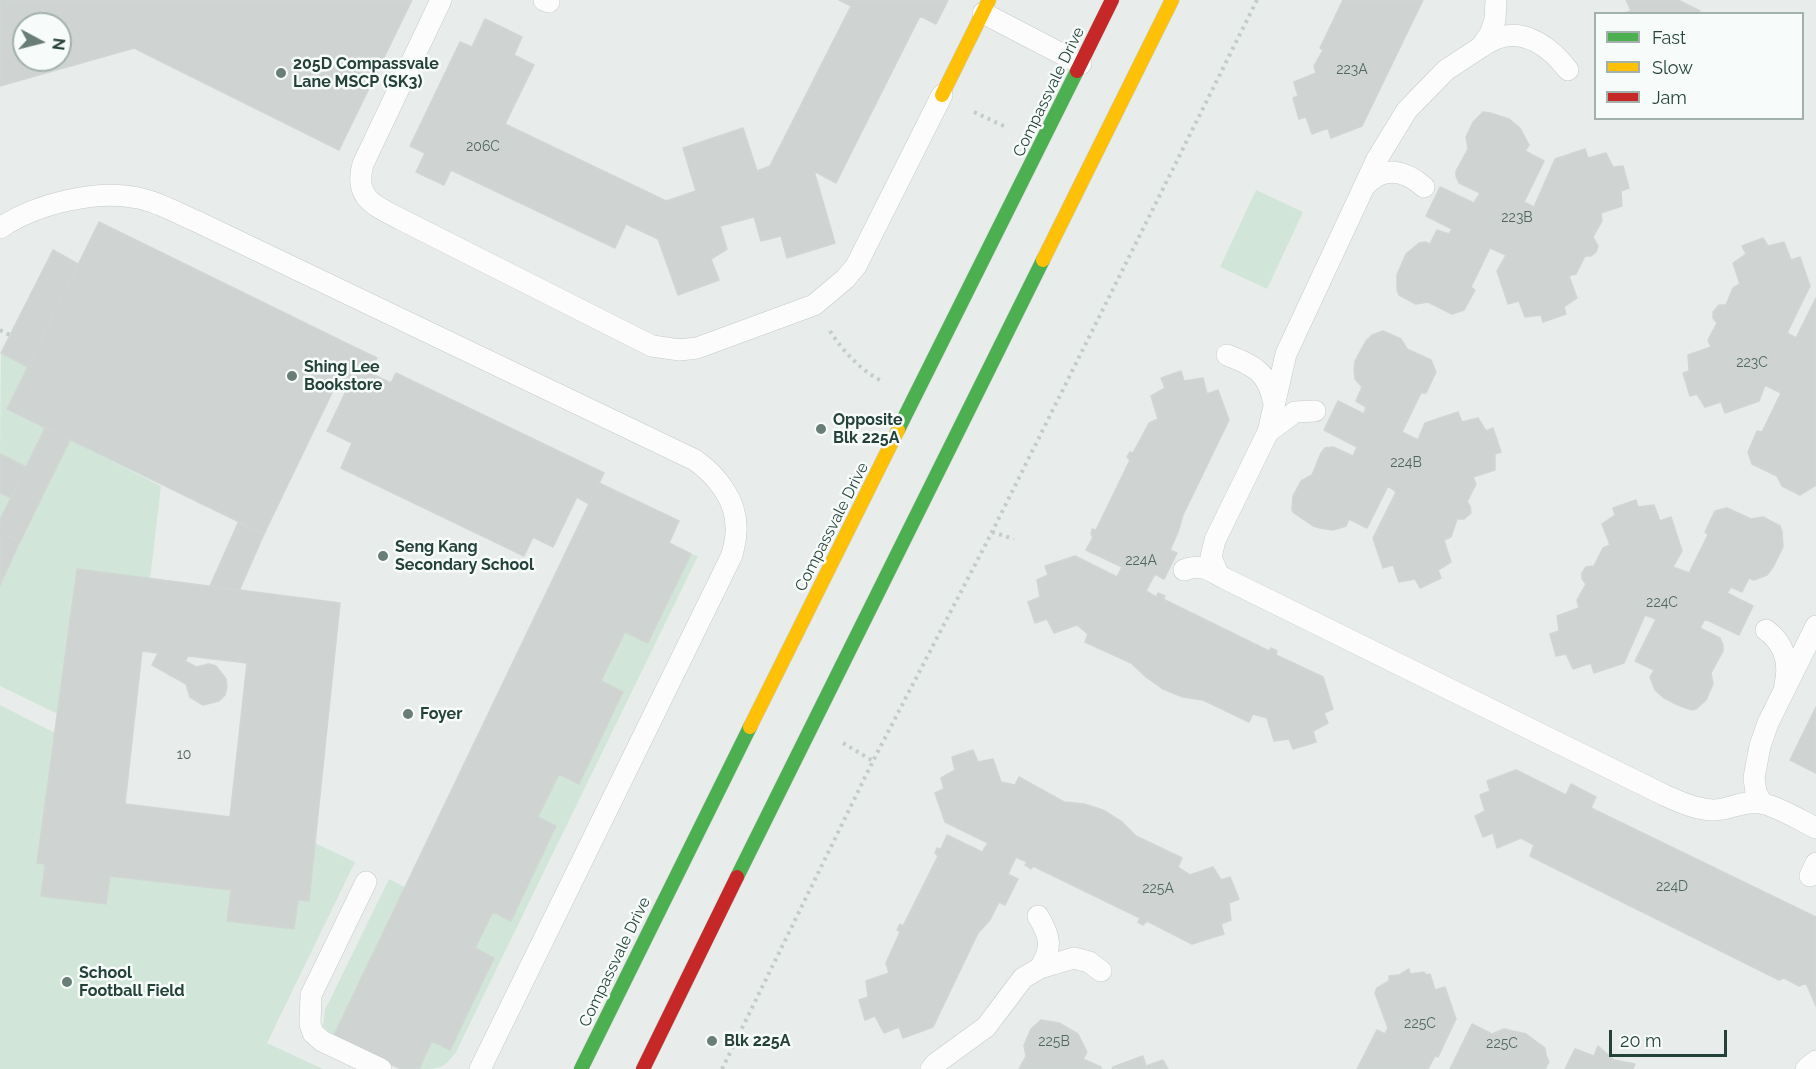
<!DOCTYPE html>
<style>
body{margin:0}
#map{position:relative;width:1816px;height:1069px;overflow:hidden;background:#e8edeb;font-family:Raleway,sans-serif}
canvas{display:block}
.legend{position:absolute;left:1594px;top:12px;width:210px;height:108px;box-sizing:border-box;background:#f7fbf9;border:2px solid #a3b1ad;margin:0;padding:8px 10px;list-style:none;font-size:18px;color:#24423a}
.legend li{display:flex;align-items:center;gap:12px;height:30px}
.legend b{width:30px;border:2px solid #a3b1ad}
.north{position:absolute;left:12px;top:12px;width:60px;height:60px;box-sizing:border-box;background:#f7fbf9;border:2px solid #a3b1ad;border-radius:50%;rotate:97deg;font-size:16px;font-weight:700;line-height:24px;text-align:center;color:#24423a}
.north::after{content:'';display:block;margin:auto;width:21px;height:27px;background:#697e78;clip-path:polygon(50% 0,100% 100%,50% 72%,0 100%)}
.scale{position:absolute;left:1609px;top:1030px;width:118px;height:27px;box-sizing:border-box;border:3px solid #24423a;border-top:0;padding-left:8px;font-size:18px;line-height:21px;white-space:nowrap;color:#24423a;-webkit-text-stroke:4px #f7fbf9;paint-order:stroke}
</style>
<div id="map">
<canvas width="1816" height="1069"></canvas>
<ul class="legend">
<li><b style="height:8px;background:#4caf50"></b>Fast</li>
<li><b style="height:8px;background:#ffc107"></b>Slow</li>
<li><b style="height:8px;background:#c62828"></b>Jam</li>
</ul>
<div class="north">N</div>
<div class="scale">20 m</div>
</div>
<script>
const context = document.querySelector('canvas').getContext('2d');
context.lineJoin = 'round';
function paint(path, color) { context.fillStyle = color; context.fill(path, 'evenodd'); }
function strokePath(path, color, width, dash) { context.strokeStyle = color; context.lineWidth = width; context.lineCap = dash ? 'butt' : 'round'; context.setLineDash(dash || []); context.stroke(path); }
function drawText(font, color, halo, rows, align = 'center') {
  context.font = font + ' Raleway,sans-serif'; context.lineWidth = 5; context.setLineDash([]); context.textBaseline = 'middle'; context.strokeStyle = halo; context.fillStyle = color; for (const [text, x, y, turn = 0] of rows) {
    context.save(); context.translate(x, y); context.rotate((+turn || 0) * Math.PI / 180); context.textAlign = isNaN(turn) ? turn : align; if (halo) context.strokeText(text, 0, 0); context.fillText(text, 0, 0); context.restore();
  }
}
paint(new Path2D(`
 M1256,190L1303,212L1267,289L1220,267Z
 M1,353L28,367L8,409L45,428L26,467L0,454Z
 M70,440L161,486L150,579L77,569L58,714L0,686V585Z
 M0,493L11,498L0,520Z
 M691,554L698,556L456,1052C444,1069 439,1069 419,1069L432,1041L450,1050L494,958L475,948L493,912L511,920L556,827L538,817L559,774L579,784L623,693L601,681L625,632L649,643Z
 M0,705L55,733L37,863L45,864L41,896L106,904L110,876L231,890L294,929L298,900L309,901L315,843L355,862L267,1043L323,1069H0Z
 M389,879L405,887L333,1037L323,1026L325,1010Z`), '#d1e6d8');
const building = new Path2D(`
 M0,0H412L339,150L134,48L0,86ZM24,24H60V60H24Z
 M839,0H948L936,24L920,16L836,183L814,171L835,243L787,258L781,236L761,241L754,217L720,226L727,249L711,259L719,280L678,295L658,239L626,224L615,248L451,170L444,185L416,172L425,153L410,146L460,42L472,47L485,19L522,37L514,55L534,65L505,124L666,201L696,191L683,148L743,128L757,171L770,166L851,6Z
 M1343,0H1423L1362,126L1331,138L1328,128L1312,134L1306,117L1299,119L1293,98L1298,96L1294,82L1316,73L1314,66L1323,50L1320,48Z
 M1626,0H1678L1700,11L1699,14H1621L1631,11Z
 M1483,112L1490,113L1509,119L1520,128L1529,145L1525,151L1544,161L1524,202L1534,207L1555,159L1585,149L1588,158L1606,153L1613,167L1623,166L1629,188L1621,191L1622,206L1601,213L1602,221L1593,237L1598,246L1596,252L1591,256H1585L1576,274L1569,276L1577,298L1564,307L1566,314L1543,322L1541,315L1525,317L1519,301L1508,304L1497,271L1506,255L1490,248L1471,287L1475,290L1464,310L1452,314L1428,302L1416,304L1399,295L1397,290V275L1406,254L1419,243L1425,242L1430,244L1437,230L1449,234L1452,229L1426,216L1440,187L1474,203L1480,193L1459,183L1456,176V171L1468,149L1466,137L1473,122Z
 M99,222L354,347L264,534L7,409Z
 M1763,238L1768,246L1784,242L1791,260L1800,257L1810,286L1787,333L1796,338L1816,298V485L1800,495L1782,486L1777,476L1752,464L1748,452L1757,431L1762,432L1781,393L1765,385L1759,401L1725,413L1721,402L1705,407L1697,394L1690,396L1683,373L1689,371L1688,355L1711,347L1708,340L1717,323L1713,318V312L1719,305H1726L1733,288L1740,284L1733,263L1746,254L1742,246Z
 M53,250L78,264L28,367L1,353Z
 M1383,331L1401,339L1407,349L1431,360L1436,372L1426,393H1421L1402,432L1418,440L1425,423L1458,412L1462,422L1478,418L1486,431L1493,428L1501,452L1495,454V470L1473,477L1476,484L1467,502L1470,506L1471,513L1464,519H1457L1451,537L1444,540L1451,562L1438,570L1441,578L1420,588L1415,579L1399,582L1393,565L1383,568L1373,538L1396,492L1388,486L1367,528L1349,519L1346,526L1340,528L1332,530L1320,528L1313,526L1294,513L1292,510L1293,496L1301,481L1312,475L1321,453L1325,448L1333,447L1353,456L1357,447L1324,430L1338,401L1364,414L1366,407L1356,401L1362,387L1355,379L1354,370L1355,361L1366,341L1372,335Z
 M354,347L377,358L370,373L391,383L396,373L604,473L589,504L577,497L553,547L533,537L524,556L341,468L352,443L327,431L347,389L336,384Z
 M1181,371L1184,381L1203,378L1207,394L1218,390L1229,420L1183,515L1178,532L1170,550L1177,553L1164,579L1155,574L1146,591L1156,597L1158,593L1165,596L1163,599L1269,651L1271,648L1277,651L1276,655L1323,677L1333,709L1324,713L1328,723L1313,731L1316,742L1293,749L1289,739L1274,741L1267,718L1253,714L1249,722L1203,700L1183,697L1163,689L1146,677L1131,663L1085,642L1088,634L1077,625L1054,633L1047,619L1035,623L1028,602L1040,597L1037,580L1048,575L1045,566L1075,556L1117,577L1122,567L1086,550L1093,537L1091,534L1092,529L1096,530L1130,460L1127,457L1130,452L1133,453L1149,423L1158,419L1151,396L1165,388L1161,378Z
 M45,428L70,440L20,542L0,532V520Z
 M0,454L26,467L11,498L0,493Z
 M599,483L679,521L669,543L691,554L648,643L625,632L601,681L623,692L579,784L559,774L538,817L556,826L511,921L493,912L475,948L494,958L450,1050L432,1041L419,1069H401L333,1037Z
 M1636,500L1638,507L1654,505L1660,521L1671,517L1682,551L1673,567L1689,573L1708,535L1705,532L1715,511L1727,508L1751,519L1763,517L1780,526L1782,532L1783,547L1773,567L1767,575L1754,580L1749,578L1742,592L1731,587L1727,593L1753,606L1739,635L1705,619L1700,628L1720,638L1723,645V651L1711,673L1713,684L1706,700L1696,709L1692,710L1678,705L1664,698L1655,690L1650,677L1654,670L1635,661L1656,619L1645,615L1624,663L1594,673L1591,663L1573,669L1566,654L1556,656L1550,634L1559,631L1557,616L1579,608L1577,600L1586,584L1582,579V573L1586,567L1594,566L1603,548L1610,545L1602,524L1615,515L1613,508Z
 M238,523L264,534L239,591L210,586Z
 M0,532L20,542L0,585Z
 M77,569L340,603L309,901L298,900L294,929L227,921L231,890L110,876L106,904L41,896L45,864L37,863Z
 M142,651L158,653L152,665L186,684L190,697L203,705L219,701L225,695L227,687L226,679L216,666L209,664L196,667L185,661L188,656L247,663L230,817L125,804Z
 M1816,707V773L1790,760Z
 M973,750L978,762L993,759L1001,782L1015,785L1019,777L1064,802L1084,804L1103,810L1122,822L1136,836L1182,858L1178,867L1190,875L1213,867L1221,880L1230,877L1239,899L1229,903L1231,920L1221,924L1224,934L1192,944L1147,921L1143,925L1138,922L1140,918L1033,866L1031,869L1025,865L1027,862L1016,857L1008,874L1018,879L1005,905L999,902L990,920L978,933L933,1027L903,1038L899,1027L884,1033L875,1016L865,1020L859,1000L868,997L866,981L889,973L886,963L900,932L897,930L900,924L903,926L938,856L935,853L937,848L941,849L947,835L982,852L988,843L945,822L935,793L944,789L941,778L955,770L952,757Z
 M1516,770L1566,795L1571,784L1596,797L1591,808L1816,917V1006L1806,983L1799,986L1784,978L1779,980L1530,856L1534,845L1521,838L1497,848L1493,833L1483,837L1475,816L1485,811L1480,795L1490,791L1487,781Z
 M1409,969L1410,974L1424,972L1426,975L1430,974L1435,990L1445,987L1456,1019L1438,1057L1435,1056L1428,1069H1357L1377,1030L1385,1034L1388,1028L1375,993L1377,988L1389,981V976L1399,975Z
 M1041,1020L1059,1023L1078,1034L1087,1052L1083,1059L1101,1067V1069H1019L1026,1056L1024,1045L1031,1029Z
 M1472,1024L1492,1034L1504,1029L1526,1034L1545,1048L1546,1055L1549,1062L1545,1069H1450Z
 M1598,1046L1614,1060L1635,1064L1633,1069H1565L1575,1049L1594,1056Z
 M1143,1056L1146,1066L1163,1060L1168,1069H1112L1113,1067Z`);
paint(building, '#cfd4d2');
strokePath(building, '#d1d6d4', 1.5);
const lane = new Path2D(`
 M441,0L363,164C353,199 376,206 402,220L652,346L680,350L697,348L814,305L845,279L856,266L942,95
 M544,0L549,2
 M983,13L1081,64
 M1481,47C1486,44 1492,40 1498,38C1526,28 1552,49 1568,70
 M1366,185C1384,165 1405,170 1424,187
 M0,228C35,204 97,189 138,198C159,202 179,214 198,222L695,460C716,475 736,499 736,527C737,536 734,546 732,555L480,1069
 M1227,355C1255,366 1268,372 1274,404
 M1268,432L1295,412L1315,411
 M1184,570C1204,563 1210,571 1226,579L1664,795C1682,803 1703,813 1723,809C1736,806 1746,801 1760,803C1777,806 1800,820 1816,828
 M1217,572L1211,557L1215,540L1268,432L1286,354L1377,159L1407,110L1446,70L1481,47L1490,34L1495,20L1496,0
 M1766,630C1784,643 1790,663 1785,685
 M1762,803L1756,792L1754,778L1760,746L1768,723L1816,626
 M1810,876L1816,863
 M366,882L311,995L310,1024L313,1033L322,1041L381,1069
 M1038,916C1050,936 1053,947 1040,968
 M931,1069L935,1064L986,1027L1023,978L1040,968L1074,958L1089,962L1101,971
 M1806,1069L1816,1061`);
const fast = new Path2D(`
 M898,430L1077,71
 M737,877L1043,260
 M581,1069L750,727`);
const slow = new Path2D(`
 M942,95L989,0
 M1043,260L1172,0
 M750,727L898,430`);
const jam = new Path2D(`
 M1077,71L1112,0
 M643,1069L737,877`);
strokePath(lane, '#c5cac8', 22);
strokePath(fast, '#c3cbc8', 15);
strokePath(slow, '#c3cbc8', 15);
strokePath(jam, '#c3cbc8', 15);
strokePath(new Path2D(`
 M974,112L1008,128
 M0,330L10,335
 M830,331C843,351 861,371 882,381
 M992,532L1014,539
 M843,743L873,761
 M722,1069L873,761L992,532L1257,0`), '#c3ccca', 4, [3, 4.5]);
strokePath(lane, '#fcfcfc', 21);
strokePath(fast, '#4caf50', 14);
strokePath(slow, '#ffc107', 14);
strokePath(jam, '#c62828', 14);
for (const [x, y, r, color] of [
 [281,73,6,"#697e78"],
 [292,376,6,"#697e78"],
 [821,429,6,"#697e78"],
 [383,556,6,"#697e78"],
 [408,714,6,"#697e78"],
 [67,982,6,"#697e78"],
 [712,1041,6,"#697e78"]
]) { const dot = new Path2D(); dot.arc(x, y, r, 0, 2 * Math.PI); context.fillStyle = color; context.fill(dot); strokePath(dot, '#f7fbf9', 2); }
drawText('14px', '#506761', null, [
 ["223A",1352,70],
 ["206C",483,147],
 ["223B",1517,218],
 ["223C",1752,363],
 ["224B",1406,463],
 ["224A",1141,561],
 ["224C",1662,603],
 ["10",184,755],
 ["224D",1672,887],
 ["225A",1158,889],
 ["225C",1420,1024],
 ["225B",1054,1042],
 ["225C",1502,1044]
]);
drawText('bold 16px', '#24423a', '#f7fbf9', [
 ["205D Compassvale",293,64],
 ["Lane MSCP (SK3)",293,82],
 ["Shing Lee",304,367],
 ["Bookstore",304,385],
 ["Opposite",833,420],
 ["Blk 225A",833,438],
 ["Seng Kang",395,547],
 ["Secondary School",395,565],
 ["Foyer",420,714],
 ["School",79,973],
 ["Football Field",79,991],
 ["Blk 225A",724,1041]
], 'left');
drawText('16px', '#24423a', '#f7fbf9', [
 ["Compassvale Drive",1049,92,-64],
 ["Compassvale Drive",832,527,-63],
 ["Compassvale Drive",615,962,-64]
]);
</script>
